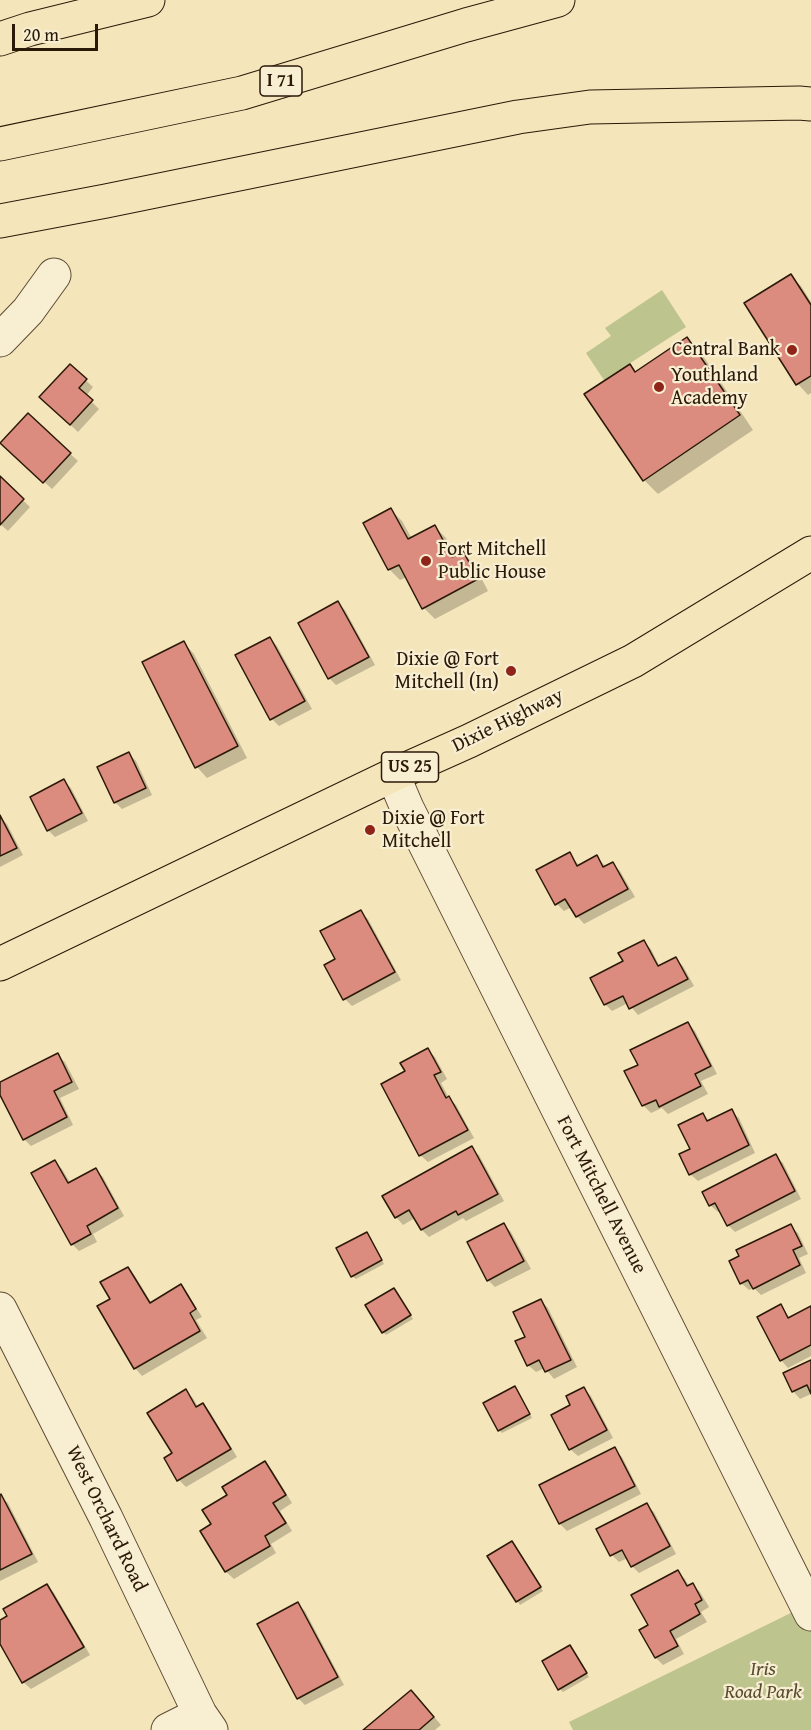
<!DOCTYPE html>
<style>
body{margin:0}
#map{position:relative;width:811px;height:1730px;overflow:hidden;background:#f4e5ba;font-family:"Gentium Book Plus",serif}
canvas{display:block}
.scale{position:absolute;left:12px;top:24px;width:86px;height:27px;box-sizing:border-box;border:3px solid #2b1908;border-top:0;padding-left:8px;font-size:18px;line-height:21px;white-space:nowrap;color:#2b1908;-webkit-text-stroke:4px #f8eed2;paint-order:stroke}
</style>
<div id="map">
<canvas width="811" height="1730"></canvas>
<div class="scale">20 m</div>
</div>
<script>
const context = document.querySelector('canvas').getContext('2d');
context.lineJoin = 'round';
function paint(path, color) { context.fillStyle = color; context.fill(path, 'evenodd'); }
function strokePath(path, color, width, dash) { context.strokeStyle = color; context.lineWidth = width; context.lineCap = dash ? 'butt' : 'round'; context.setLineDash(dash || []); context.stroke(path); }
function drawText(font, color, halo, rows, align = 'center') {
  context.font = font + ' "Gentium Book Plus",serif'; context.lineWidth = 4.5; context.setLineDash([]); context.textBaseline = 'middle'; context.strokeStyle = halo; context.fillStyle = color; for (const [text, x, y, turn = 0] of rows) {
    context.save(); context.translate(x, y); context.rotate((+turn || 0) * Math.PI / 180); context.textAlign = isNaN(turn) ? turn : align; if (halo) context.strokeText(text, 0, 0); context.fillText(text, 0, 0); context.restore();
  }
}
paint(new Path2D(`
 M662,290L686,327L604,380L586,353L611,336L605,328Z
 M807,1605L811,1614V1730H573L569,1722Z`), '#bec48e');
paint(new Path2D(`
 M790,276L801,286L811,302V393L808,395L798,384L746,303Z
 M687,339L701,353L753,430L658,494L644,480L630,366L637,373Z
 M70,366L93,387L86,396L99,409L78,432L48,404Z
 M28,415L78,461L52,489L9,450Z
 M0,478L30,507L8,531L0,524Z
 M391,510L402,521L412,539L435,527L446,538L456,557L463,553L474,564L488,591L435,619L424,608L407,577L400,580L389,569Z
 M338,603L345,610L375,665L336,685L329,678Z
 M270,638L277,646L312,709L279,726L272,719Z
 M184,643L194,654L247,758L207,778L197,767Z
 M128,753L136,761L152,795L122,809L115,802Z
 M64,781L71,788L88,821L55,837L48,830Z
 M0,817L7,824L23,855L0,867Z
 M569,854L580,866L597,857L606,867L613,864L620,871L635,897L584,924L577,916L572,907L564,911L557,904L538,871Z
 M360,912L368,919L401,980L352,1006L345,999L338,960Z
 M644,942L651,949L660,967L676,959L683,966L694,986L638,1015L628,1003L612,1011L605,1004Z
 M688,1023L695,1031L717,1074L701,1081L708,1094L668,1114L662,1108L651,1113L644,1106L626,1072L639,1065Z
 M428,1050L435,1057L447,1079L441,1083L449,1098L456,1105L474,1138L428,1162L420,1155L407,1072Z
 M57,1055L65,1062L79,1089L60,1098L73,1125L31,1146L24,1139L0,1092V1084Z
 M731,1111L739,1118L755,1153L698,1181L690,1174L692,1150L702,1114L710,1122Z
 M471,1148L479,1155L504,1201L466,1221L463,1218L429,1237L422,1230L415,1218L403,1225L396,1217Z
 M776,1156L783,1163L801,1199L735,1232L728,1225L721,1211L718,1212L710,1205Z
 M55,1162L62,1169L71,1184L96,1170L103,1177L124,1216L93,1234L97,1242L79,1251L72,1244Z
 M504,1224L511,1232L531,1269L495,1287L488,1280Z
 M790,1226L798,1233L808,1254L799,1258L806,1273L761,1295L754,1288L749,1290L741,1283Z
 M367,1234L370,1237L384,1264L356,1279L352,1276Z
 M128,1268L135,1276L152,1304L181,1286L188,1294L202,1317L196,1320L207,1338L142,1376L135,1368L99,1307L112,1299Z
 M397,1294L413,1319L386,1335L383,1332Z
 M540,1300L548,1308L577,1367L554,1379L545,1368L536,1372L528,1365L527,1337Z
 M781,1306L790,1318L811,1308V1356L788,1368L781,1360Z
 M811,1362V1394L800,1399L793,1391Z
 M584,1389L591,1396L613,1438L578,1456L570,1449L572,1405Z
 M186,1391L193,1398L198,1407L203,1405L210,1412L237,1457L186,1487L179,1480L166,1459L174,1454Z
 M518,1391L532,1418L502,1433L499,1430Z
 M614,1449L622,1457L641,1494L567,1531L560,1524Z
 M265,1463L272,1470L292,1503L280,1511L292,1531L271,1544L276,1553L234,1579L226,1572L202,1531L213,1524L229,1496Z
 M0,1496L8,1503L38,1562L0,1581Z
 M646,1505L654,1512L676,1554L639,1573L632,1566L628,1558L619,1562L612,1555Z
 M515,1546L543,1591L520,1605L489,1557Z
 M678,1572L685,1579L689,1586L693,1585L700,1592L709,1607L701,1612L707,1622L676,1639L684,1654L663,1665L656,1658L641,1630L650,1626Z
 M47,1586L54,1593L90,1655L31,1689L23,1682L0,1641V1621Z
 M298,1604L305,1611L344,1685L305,1705L298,1698Z
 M570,1647L589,1677L563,1692L560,1689Z
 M419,1699L441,1725L435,1730H365Z`), '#0003');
const building = new Path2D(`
 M791,274L811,305V376L796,385L744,303Z
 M687,337L740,415L643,481L584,394L630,364L635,372Z
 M70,364L87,379L79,388L93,400L70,425L39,397Z
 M28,413L71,453L43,483L0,443Z
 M0,476L24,499L0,525Z
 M391,508L408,539L435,525L452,557L463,551L478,579L422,609L399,565L388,570L363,523Z
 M338,601L369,657L328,679L298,623Z
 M270,637L305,701L270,720L235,655Z
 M184,641L238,746L195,768L142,662Z
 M129,752L146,788L114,803L97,767Z
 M64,779L82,813L47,831L30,797Z
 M0,815L17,848L0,856Z
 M570,852L577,866L597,855L603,867L613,862L628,889L576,917L565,899L555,905L536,870Z
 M361,910L395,972L343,1000L324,965L335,959L320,931Z
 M644,940L658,966L676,957L688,979L629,1009L623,996L604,1005L590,978L623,961L618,953Z
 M688,1022L711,1066L695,1074L701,1086L659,1107L656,1100L642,1106L624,1071L638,1065L630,1050Z
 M428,1048L441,1072L434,1075L446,1098L449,1096L468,1130L419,1156L381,1084L405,1071L400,1063Z
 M58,1053L72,1082L54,1091L67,1117L23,1140L0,1095V1082Z
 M732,1109L749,1145L689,1175L679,1154L690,1149L678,1125L703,1113L707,1121Z
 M472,1146L498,1194L458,1215L456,1211L421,1230L409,1210L395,1218L382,1196Z
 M776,1154L795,1191L727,1226L715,1203L709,1206L702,1192Z
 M55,1160L68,1183L96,1168L118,1208L87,1226L91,1234L71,1245L31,1173Z
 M504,1223L524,1261L487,1281L467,1242Z
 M791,1224L802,1246L793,1250L800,1265L753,1289L748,1280L740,1284L729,1261L739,1256L736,1250Z
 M367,1232L382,1260L351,1277L336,1248Z
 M128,1267L150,1303L181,1284L196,1309L190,1313L200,1331L134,1369L97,1306L110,1299L100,1282Z
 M394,1288L411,1315L382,1333L365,1305Z
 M541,1299L571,1360L545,1372L539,1360L527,1366L515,1341L525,1337L513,1312Z
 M781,1304L788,1318L811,1306V1345L780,1361L757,1317Z
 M811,1360V1394L807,1385L792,1392L783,1373Z
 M515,1386L530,1414L498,1431L483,1403Z
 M584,1387L607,1430L569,1450L551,1415L570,1405L566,1396Z
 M186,1389L196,1407L203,1403L231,1449L177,1481L164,1458L172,1453L147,1413Z
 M615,1447L635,1486L559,1524L539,1485Z
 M265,1461L286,1495L273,1503L286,1523L265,1536L270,1546L225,1572L200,1531L211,1524L202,1510L227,1495L222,1487Z
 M1,1494L32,1554L0,1570V1495Z
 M647,1503L670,1546L631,1567L622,1550L610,1556L596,1529Z
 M512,1541L541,1587L516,1602L487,1556Z
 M678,1570L687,1586L693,1583L702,1600L695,1604L700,1614L670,1631L678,1646L655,1658L639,1630L648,1625L631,1595Z
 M47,1584L84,1647L22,1683L0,1644V1620L7,1616L3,1609Z
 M298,1602L338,1677L297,1699L257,1624Z
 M570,1645L587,1673L558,1690L542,1661Z
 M411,1690L434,1717L419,1730H363Z`);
paint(building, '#db8c7e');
strokePath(building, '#2b1908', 1.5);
const street = new Path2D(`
 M0,340L28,311L54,275
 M393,775L407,808L811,1614
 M0,1309L106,1518L200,1714L211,1730
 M168,1730L200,1714`);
const primary = new Path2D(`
 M0,964L393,775L469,741L633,661L811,553`);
const highway = new Path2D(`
 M0,39L30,29L148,0
 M0,144L242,93L466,25L558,0
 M0,221L106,201L518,117L590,107L799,103L811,104`);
strokePath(street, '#5d4c34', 35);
strokePath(primary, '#2b1908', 35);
strokePath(highway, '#2b1908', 35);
strokePath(street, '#f8eed2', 33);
strokePath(primary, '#f4e5ba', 33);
strokePath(highway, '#f4e5ba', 33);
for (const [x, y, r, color] of [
 [792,350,6,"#8f2418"],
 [659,387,6,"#8f2418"],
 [426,561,6,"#8f2418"],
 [511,671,6,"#8f2418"],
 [370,830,6,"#8f2418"]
]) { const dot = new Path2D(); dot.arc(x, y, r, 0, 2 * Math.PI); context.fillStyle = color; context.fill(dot); strokePath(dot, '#f8eed2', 2); }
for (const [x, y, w] of [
 [281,81,42],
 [410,767,57]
]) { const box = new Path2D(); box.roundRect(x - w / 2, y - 15, w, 30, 4.5); context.fillStyle = '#f8eed2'; context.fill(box); strokePath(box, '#2b1908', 1.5); }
drawText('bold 18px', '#2b1908', null, [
 ["I 71",281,81],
 ["US 25",410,767]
]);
drawText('20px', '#2b1908', '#f8eed2', [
 ["Central Bank",780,350,"right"],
 ["Youthland",671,376],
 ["Academy",671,399],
 ["Fort Mitchell",438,550],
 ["Public House",438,573],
 ["Dixie @ Fort",499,660,"right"],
 ["Mitchell (In)",499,683,"right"],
 ["Dixie @ Fort",382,819],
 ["Mitchell",382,842]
], 'left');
drawText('20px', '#2b1908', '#f8eed2', [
 ["Dixie Highway",508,721,-26],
 ["Fort Mitchell Avenue",601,1195,63],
 ["West Orchard Road",106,1519,64]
]);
drawText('italic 20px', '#574c30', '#f8eed2', [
 ["Iris",763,1670],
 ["Road Park",763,1693]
]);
</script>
